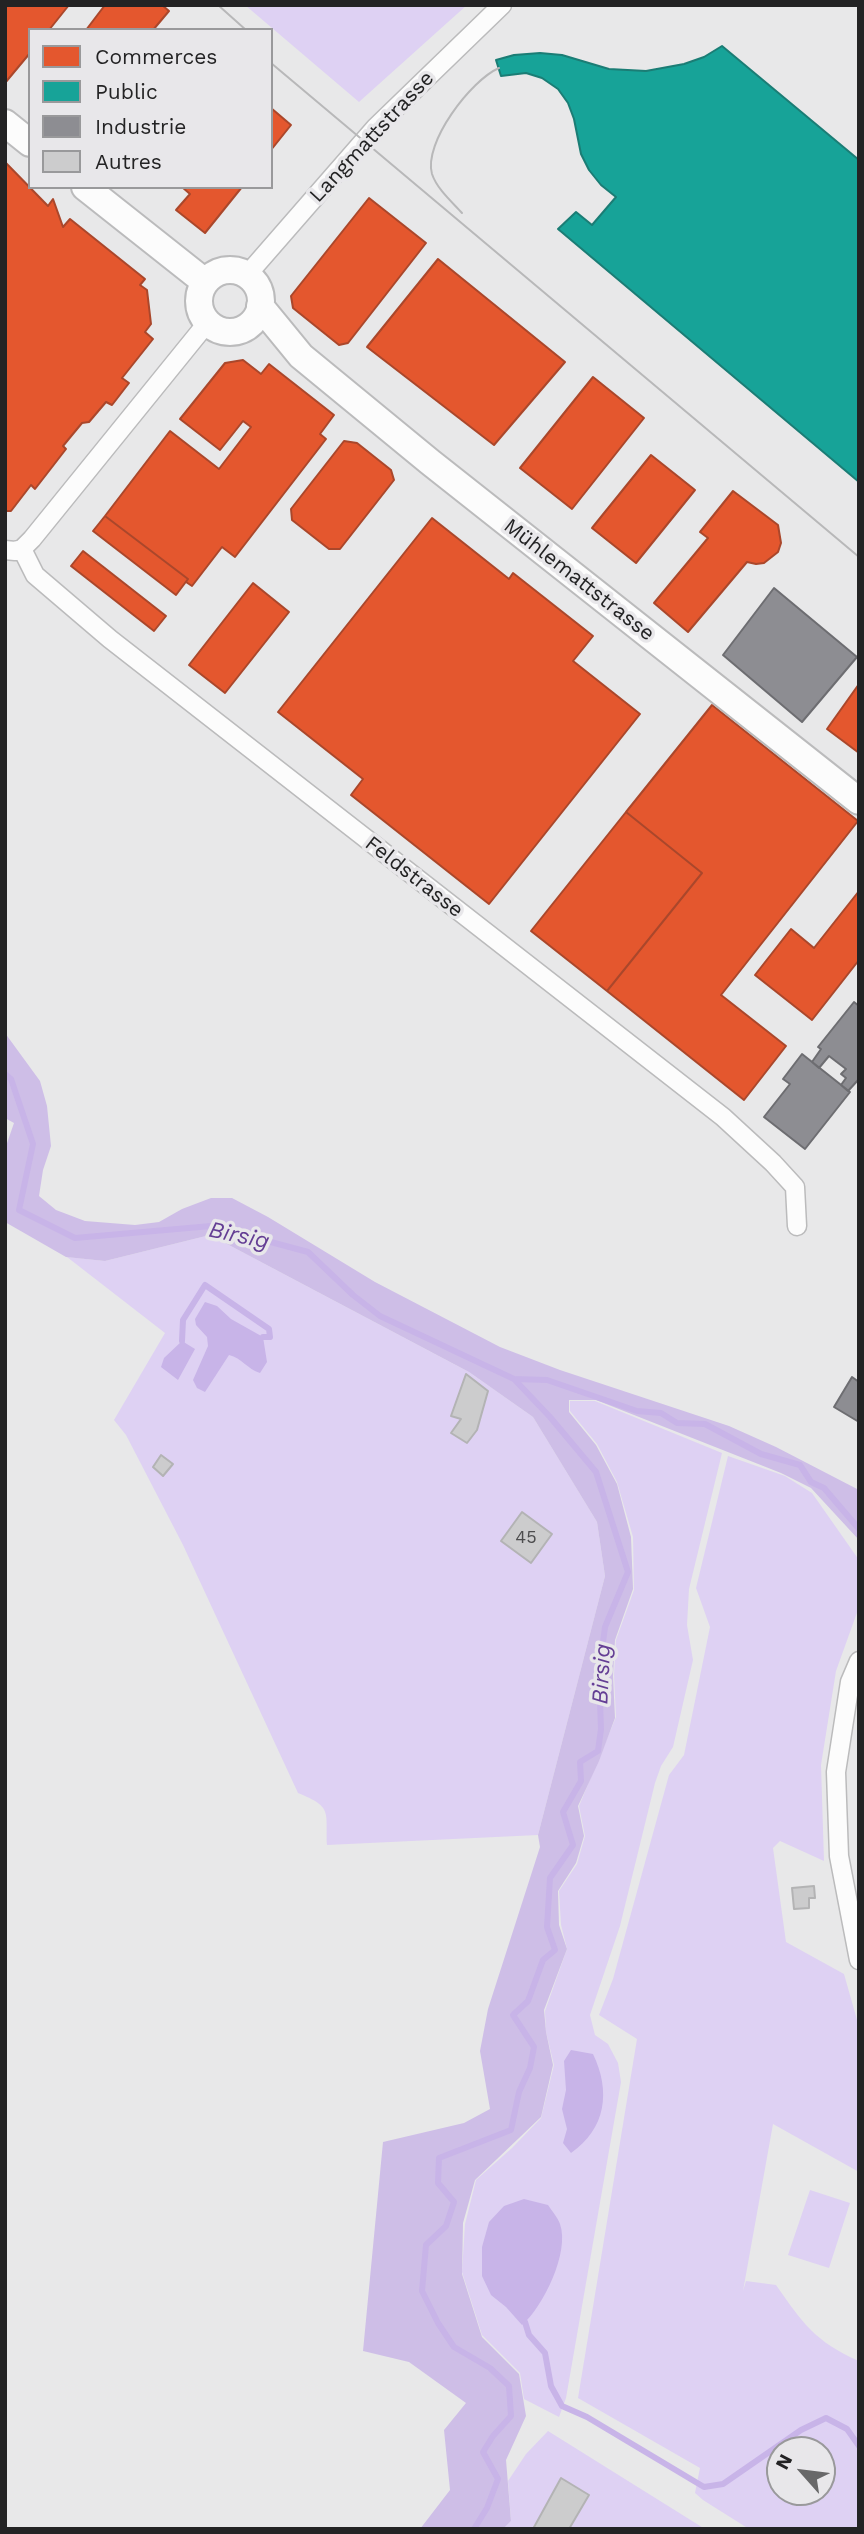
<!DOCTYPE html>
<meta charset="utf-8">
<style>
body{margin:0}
#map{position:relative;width:864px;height:2534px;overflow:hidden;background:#e8e8e9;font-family:"Work Sans",sans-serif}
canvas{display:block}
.frame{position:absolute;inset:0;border:7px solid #232324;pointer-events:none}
.legend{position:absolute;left:28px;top:28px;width:245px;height:161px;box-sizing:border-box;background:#e8e7ea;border:2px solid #99999b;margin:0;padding:9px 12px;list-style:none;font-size:21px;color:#232324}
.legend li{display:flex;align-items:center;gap:14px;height:35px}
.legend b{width:35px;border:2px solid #99999b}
.north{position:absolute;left:766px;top:2436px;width:70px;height:70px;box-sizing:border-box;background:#e8e7ea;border:2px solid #99999b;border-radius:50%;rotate:298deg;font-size:19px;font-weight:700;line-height:28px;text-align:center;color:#232324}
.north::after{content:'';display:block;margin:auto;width:24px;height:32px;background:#686869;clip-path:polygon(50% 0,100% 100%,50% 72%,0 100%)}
</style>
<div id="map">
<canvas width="864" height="2534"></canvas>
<div class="frame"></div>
<ul class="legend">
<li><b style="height:19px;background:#e4572e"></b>Commerces</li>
<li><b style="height:19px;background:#17a398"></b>Public</li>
<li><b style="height:19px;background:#8d8d92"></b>Industrie</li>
<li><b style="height:19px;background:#cccccd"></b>Autres</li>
</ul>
<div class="north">N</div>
</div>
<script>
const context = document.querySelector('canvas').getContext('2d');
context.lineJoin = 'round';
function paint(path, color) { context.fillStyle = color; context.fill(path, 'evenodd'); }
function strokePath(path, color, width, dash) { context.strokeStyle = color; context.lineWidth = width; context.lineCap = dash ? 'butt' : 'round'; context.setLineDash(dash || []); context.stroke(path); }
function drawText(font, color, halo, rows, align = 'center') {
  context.font = font + ' "Work Sans",sans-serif'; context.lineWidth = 7; context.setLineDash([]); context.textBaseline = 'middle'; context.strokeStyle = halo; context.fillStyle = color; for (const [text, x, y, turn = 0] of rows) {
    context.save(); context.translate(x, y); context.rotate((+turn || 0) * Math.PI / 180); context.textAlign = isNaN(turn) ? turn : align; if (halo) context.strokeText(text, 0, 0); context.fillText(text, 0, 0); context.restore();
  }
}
paint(new Path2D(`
 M245,5H467L359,102Z
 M210,1235L469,1372L533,1417L597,1522L605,1576L538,1835L327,1845C326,1810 332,1807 298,1793L183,1545L126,1435L114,1420L165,1333L67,1257L105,1261Z
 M570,1401H595L722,1453L689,1589L687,1625L693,1660L673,1747L661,1766L655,1783L620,1926L590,2015L595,2035L608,2044L618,2063L621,2082L566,2398L559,2417L524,2399L520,2373L482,2335L462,2272L465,2224L476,2180L512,2148L541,2118L554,2065L546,2032L545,2011L567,1949L561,1925L559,1891L577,1864L585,1836L579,1806L616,1717L614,1675L616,1640L634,1590L633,1537L617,1482L597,1444L570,1411Z
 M728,1456L785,1476L812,1493L859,1560V1607L836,1671L821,1765L824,1861L780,1841L773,1848L786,1942L844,1974L859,2027V2172L773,2124L743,2291L746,2281L776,2285C802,2322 815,2342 859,2361V2529H749L703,2500L695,2493L700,2468L578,2398L637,2039L599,2015L613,1979L669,1775L684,1755L710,1627L696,1588ZM822,2450V2492H780V2450Z
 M810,2190L850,2203L829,2268L788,2255Z
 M548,2431L705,2529H503L511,2521L508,2481L526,2454Z`), '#ded1f3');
paint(new Path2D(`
 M5,1033L40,1081L47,1106L51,1146L43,1170L39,1196L56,1210L85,1221L135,1225L159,1222L182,1209L211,1198H232L268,1217L375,1282L500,1347L560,1370L729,1426L776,1447L859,1490V1540L811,1488L781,1473L596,1400H569V1412L596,1445L617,1484L631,1537L633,1589L615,1640L613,1676L615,1718L599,1761L578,1806L584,1836L576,1863L558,1891L559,1925L567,1949L544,2010L546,2032L553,2065L541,2117L475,2180L463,2223L462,2274L482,2337L519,2374L526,2416L506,2460L511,2521L503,2529H420L450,2490L444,2430L466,2403L409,2362L363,2351L383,2142L464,2123L490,2109L480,2051L488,2009L540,1847L538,1835L605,1576L597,1522L533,1417L469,1372L210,1235L105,1261L66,1257L5,1222V1149L14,1123L5,1118Z`), '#cebee7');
paint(new Path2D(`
 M205,1302L217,1306L231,1319L263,1337L267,1362L260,1373C247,1369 242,1358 229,1355L205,1392L197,1388L193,1380L208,1346L207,1337L196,1325L195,1319Z
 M182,1341L195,1349L178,1380L161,1367L164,1358Z
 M571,2050L593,2054C611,2091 606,2129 571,2153L563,2143L567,2129L562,2109L566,2090L564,2061Z
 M524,2199L548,2205C552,2211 558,2218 560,2224C570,2252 543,2307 522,2325L506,2307L491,2295L482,2276V2247L489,2222L504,2206Z`), '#c8b4e8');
const shops = new Path2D(`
 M8,5H69L49,30H30V53L5,83V8Z
 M105,5H162L169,11L153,30H86Z
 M271,108L291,125L271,150Z
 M5,162L48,206L53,199L63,227L70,219L145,279L140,285L147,290L151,324L145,332L153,339L122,378L129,383L112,405L106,402L89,422L82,423L63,446L66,449L35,489L31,485L11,511H5Z
 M182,187H242L205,233L176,210L190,194Z
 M369,198L426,243L348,343L339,345L293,308L291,296Z
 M438,259L565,362L494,445L367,347Z
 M243,360L261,374L269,364L334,415L320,434L326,439L235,557L222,547L192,586L186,582L188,579L105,516L170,431L219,469L251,427L243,421L220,450L180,419L225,363Z
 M593,377L644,418L572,509L520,468Z
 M344,441L357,443L391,470L394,480L340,549H329L292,520L291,509Z
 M651,455L695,490L636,563L592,528Z
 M733,491L778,525L781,543L778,552L764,563L756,564L747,562L688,632L654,603L708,538L700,532Z
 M105,516L188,579L176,595L93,531Z
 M432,518L509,579L513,573L593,636L573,661L640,714L489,904L351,795L363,779L278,712Z
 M83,551L166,616L154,631L71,566Z
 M253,583L289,612L225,693L189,665Z
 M859,684V753L827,729Z
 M712,705L858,821L721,995L786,1046L744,1100L607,991L702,873L626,812Z
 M626,812L702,873L607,991L531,931Z
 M859,891V960L812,1020L755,975L791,929L814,948Z`);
paint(shops, '#e4572e');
strokePath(shops, '#aa472b', 2);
const public = new Path2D(`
 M722,46L859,160V482L558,229L576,212L592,225L616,197L601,185L589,170L581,154L574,119L568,103L558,89L542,78L526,73L501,76L496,60L514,55L540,53L562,55L609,69L646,71L684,64L704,57Z`);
paint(public, '#17a398');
strokePath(public, '#1b7d75', 2);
const industry = new Path2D(`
 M774,588L857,657L802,722L723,655Z
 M854,1002L859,1006V1079L848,1091L841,1085L846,1078L841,1074L846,1069L829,1056L819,1068L812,1062L821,1049L818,1047Z
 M802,1054L850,1092L805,1149L764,1117L790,1084L783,1079Z
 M852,1377L859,1382V1422L834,1407Z`);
paint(industry, '#8d8d92');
strokePath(industry, '#6d6d71', 2);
strokePath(new Path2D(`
 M5,1074L11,1079L33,1144L19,1210L75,1238L211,1226L308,1252L353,1295L380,1316L514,1379L550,1417L596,1472L628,1572L605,1627L599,1673L601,1729L598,1751L580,1762L581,1781L563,1812L573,1845L550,1878L547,1927L555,1950L543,1960L528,2001L513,2015L534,2047L530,2068L519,2092L511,2130L439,2158L438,2183L454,2202L446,2226L426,2245L422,2291L438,2323L454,2347L490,2368L509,2386L511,2416L493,2436L483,2452L498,2479L487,2508L474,2529
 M182,1341L183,1320L205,1285L269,1329L270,1337H263
 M514,1379L547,1380L637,1411L661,1413L677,1423L705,1424L761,1454L800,1465L811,1482L824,1488L859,1529
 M525,2322L529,2335L545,2353L551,2386L562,2406L587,2417L704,2487L723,2484L801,2430L826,2418L847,2429L859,2446`), '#c8b4e8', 6);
const building = new Path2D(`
 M466,1374L488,1391L477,1430L467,1443L451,1433L461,1419L451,1416Z
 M161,1455L173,1464L163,1476L153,1467Z
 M522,1512L552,1534L531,1563L501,1541Z
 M814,1886L815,1898H809V1908L794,1909L792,1888Z
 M561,2478L589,2495L569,2529H533Z`);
paint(building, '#cccccd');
strokePath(building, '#b3b3b4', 2);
const minor = new Path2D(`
 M247,275L376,127L502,5
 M22,549L32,539L207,323
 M5,550L15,551L22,549L35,575L110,639L723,1117L773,1163L795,1187L797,1226
 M859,1661L850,1682L836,1772L839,1856L859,1960`);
const secondary = new Path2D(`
 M5,123L30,143
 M85,187L205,282
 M199 301a31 31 0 1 1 62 0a31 31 0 1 1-62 0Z
 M260,306L301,356L430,462L859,801`);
strokePath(minor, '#bbbbbc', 21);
strokePath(secondary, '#bbbbbc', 30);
strokePath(minor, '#fcfcfc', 18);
strokePath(secondary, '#fcfcfc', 26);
strokePath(new Path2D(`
 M218,5L246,30
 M271,63L859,557
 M462,213C452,202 437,189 432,174C423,143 471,80 499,68`), '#b8b8b9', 2);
drawText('18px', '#4d4d4e', null, [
 ["45",526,1538]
]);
drawText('21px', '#232324', '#e8e7ea', [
 ["Langmattstrasse",372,137,-47],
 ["Mühlemattstrasse",579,580,38],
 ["Feldstrasse",414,877,38]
]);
drawText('italic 23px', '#643e94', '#e8e7ea', [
 ["Birsig",239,1236,12],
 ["Birsig",602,1674,-87]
]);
</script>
